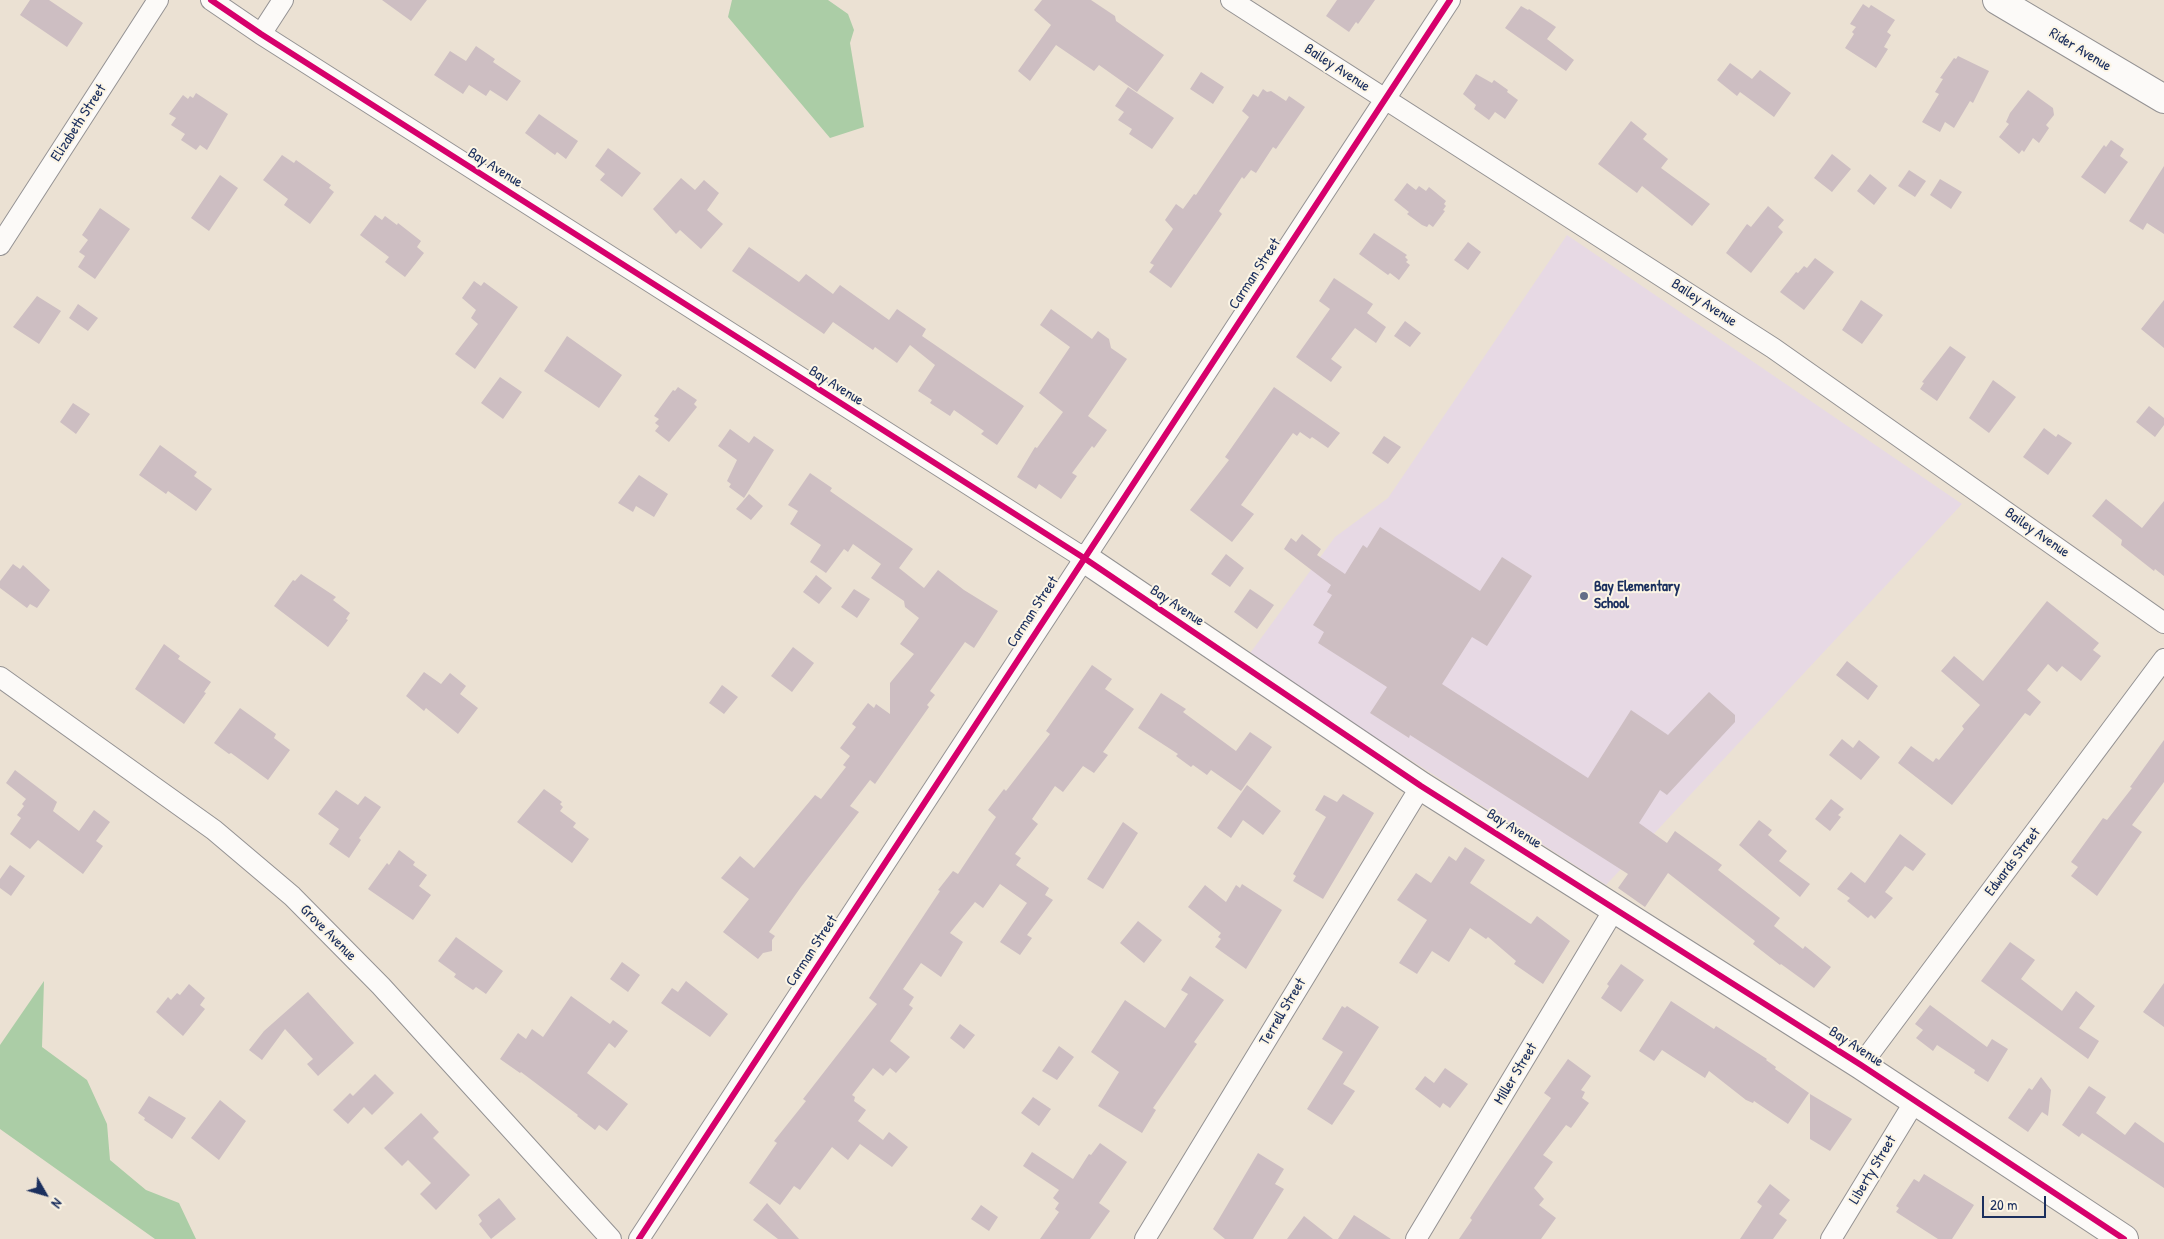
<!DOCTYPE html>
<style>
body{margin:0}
#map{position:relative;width:2164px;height:1239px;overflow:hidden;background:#ebe1d3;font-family:"Patrick Hand",sans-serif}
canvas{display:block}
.north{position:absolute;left:20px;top:1169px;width:50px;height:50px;-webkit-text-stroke:4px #fcf5e5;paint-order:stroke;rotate:128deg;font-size:14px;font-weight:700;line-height:20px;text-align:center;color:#1b2f5e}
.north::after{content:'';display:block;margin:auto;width:18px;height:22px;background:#1b2f5e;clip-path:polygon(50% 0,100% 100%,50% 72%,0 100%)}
.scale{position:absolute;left:1982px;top:1196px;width:64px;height:22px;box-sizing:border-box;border:2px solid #1b2f5e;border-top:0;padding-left:6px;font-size:15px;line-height:18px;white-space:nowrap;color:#1b2f5e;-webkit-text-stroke:4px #fcf5e5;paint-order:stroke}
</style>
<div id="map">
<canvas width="2164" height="1239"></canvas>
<div class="north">N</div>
<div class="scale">20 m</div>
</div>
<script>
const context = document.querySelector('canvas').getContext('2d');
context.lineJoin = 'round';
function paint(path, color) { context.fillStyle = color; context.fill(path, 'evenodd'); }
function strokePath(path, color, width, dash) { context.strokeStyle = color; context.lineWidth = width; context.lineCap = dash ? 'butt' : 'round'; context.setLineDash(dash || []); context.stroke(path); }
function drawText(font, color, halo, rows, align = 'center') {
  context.font = font + ' "Patrick Hand",sans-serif'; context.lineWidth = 4; context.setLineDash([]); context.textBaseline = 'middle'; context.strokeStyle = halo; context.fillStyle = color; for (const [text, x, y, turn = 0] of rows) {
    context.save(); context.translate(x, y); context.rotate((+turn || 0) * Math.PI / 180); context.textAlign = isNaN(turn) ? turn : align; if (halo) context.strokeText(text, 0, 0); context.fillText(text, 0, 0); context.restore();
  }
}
paint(new Path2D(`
 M1567,235L1962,504L1606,885L1248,656L1335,537L1388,498Z`), '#e7d9e4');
paint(new Path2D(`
 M732,0H828L848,14L854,30L850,43L864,127L830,138L728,17Z
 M44,981L42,1047L87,1080L107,1124L110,1160L146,1190L179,1203L196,1239H155L0,1129V1045Z`), '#abcda6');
paint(new Path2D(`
 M30,0H49L83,23L67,47L20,15Z
 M382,0H427L411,21Z
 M1042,0H1091L1115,16L1116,21L1164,55L1137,92L1099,65L1094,71L1056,45L1030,81L1018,71L1051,25L1034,10Z
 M1337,0H1375L1358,24L1356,22L1349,32L1326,16Z
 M1863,4L1869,8L1871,5L1895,20L1887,32L1891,35L1884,47L1888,49L1876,68L1845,48L1854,34L1852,32L1856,27L1850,24Z
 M1521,6L1528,10L1529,9L1556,27L1547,39L1574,60L1566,71L1505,28Z
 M476,46L495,59L493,62L521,81L507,101L490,90L486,96L469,85L463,94L434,75L450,51L466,61Z
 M1958,56L1989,71L1973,103L1970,101L1954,128L1945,122L1940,132L1922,122L1939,94L1935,92L1943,79L1940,78L1954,58L1956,59Z
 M1730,63L1752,79L1760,70L1791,93L1774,117L1740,92L1737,96L1717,80Z
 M1201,72L1224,87L1213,104L1190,89Z
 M1476,74L1492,83L1494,80L1508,90L1507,92L1518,100L1505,119L1495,112L1489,120L1474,109L1476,105L1463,94Z
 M1128,87L1174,118L1152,149L1129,134L1132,129L1118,120L1124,112L1115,106Z
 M1263,89L1267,92L1271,91L1286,101L1289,96L1305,107L1276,149L1273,147L1256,173L1251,170L1244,179L1242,177L1219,211L1222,214L1171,288L1149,272L1154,265L1150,263L1173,229L1165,220L1176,204L1183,209L1194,194L1196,195L1249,117L1242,111L1253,94L1258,97Z
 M2028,90L2053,108L2054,115L2046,125L2049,128L2039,143L2033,138L2024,152L2022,150L2019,154L1999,137L2009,124L2006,122L2010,113Z
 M196,93L228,114L207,150L200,145L196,150L181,140L185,134L171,125L176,118L169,114L183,95L188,99L190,96L193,98Z
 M539,114L578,141L566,159L557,152L555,155L525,133Z
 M1631,121L1647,134L1643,139L1668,159L1661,168L1710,204L1692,226L1642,186L1637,193L1598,164Z
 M2111,140L2124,149L2120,156L2128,162L2105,194L2081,177L2104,145L2106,147Z
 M608,148L641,173L622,197L600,180L605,174L595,166Z
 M1832,154L1851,169L1832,192L1814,178Z
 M282,155L294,163L296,160L331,185L329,188L334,192L310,224L284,205L288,199L263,180Z
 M2164,166V234L2147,223L2143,230L2129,221Z
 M1909,170L1926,181L1915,197L1898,186Z
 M1870,174L1887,188L1874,205L1857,191Z
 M220,175L238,188L209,231L191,218Z
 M681,178L695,190L704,180L719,193L707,210L723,224L701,249L680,230L676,234L653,209Z
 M1940,179L1962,192L1951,209L1930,195Z
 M1407,183L1416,190L1419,186L1426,191L1429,187L1446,201L1444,204L1446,206L1443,210L1445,211L1433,227L1429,224L1427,227L1422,225L1407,214L1409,212L1394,200Z
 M1768,206L1784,220L1778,227L1783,232L1751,273L1726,253L1747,224L1751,227Z
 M100,208L130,229L95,279L78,267L85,256L79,252L88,240L82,235Z
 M375,215L382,220L385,216L397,225L398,223L421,241L417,247L424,253L405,277L385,262L389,257L360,235Z
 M1374,233L1407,255L1405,257L1408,260L1406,262L1410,265L1399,280L1390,273L1388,275L1359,254Z
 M1468,242L1481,252L1468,270L1454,260Z
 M749,247L799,282L806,274L833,294L840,285L889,320L897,309L926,329L922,336L1024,406L997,445L981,434L984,431L954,410L950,416L930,403L932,400L918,391L935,365L910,345L897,363L875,347L873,350L833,322L824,334L732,271Z
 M1815,258L1834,272L1804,310L1780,292L1796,272L1798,273L1804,266L1807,268Z
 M1334,278L1373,304L1367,313L1386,327L1376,343L1355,328L1331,359L1342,367L1331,382L1296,357L1330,309L1319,301Z
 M474,281L481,286L484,282L518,307L475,369L455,354L478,324L471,318L476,310L462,298Z
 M37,296L61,311L39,344L13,327Z
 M1861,300L1883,315L1862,344L1842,330Z
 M2164,300V348L2141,329Z
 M78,304L98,318L88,331L69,318Z
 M1051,309L1092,339L1098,331L1109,339L1111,348L1127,359L1088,416L1107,430L1094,448L1092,446L1072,473L1077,476L1061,499L1039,484L1036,489L1017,477L1035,447L1037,448L1063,412L1039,393L1070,347L1040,325Z
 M1405,321L1421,333L1410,347L1394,336Z
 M567,336L622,375L599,408L544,371Z
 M1950,346L1966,357L1937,401L1920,389L1924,383L1922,382Z
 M500,377L522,392L503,419L481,403Z
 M1993,380L2016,397L1989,433L1969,418Z
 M678,387L697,400L694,404L697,407L669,442L655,431L659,426L655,423L659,419L654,416L673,390L675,391Z
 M1274,387L1340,433L1328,448L1312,437L1310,439L1300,432L1297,436L1293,433L1241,505L1254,514L1232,542L1190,510L1229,460L1225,457Z
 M73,403L90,414L76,434L60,422Z
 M2149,406L2164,418V425L2155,437L2136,422Z
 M2044,428L2056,437L2058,434L2072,443L2048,475L2023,457Z
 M730,429L749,443L754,436L774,450L744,498L729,487L731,484L727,481L737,460L718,446Z
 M1384,436L1401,447L1388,464L1372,453Z
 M160,445L197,472L194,476L212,489L196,511L168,491L166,494L139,475Z
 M810,473L832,488L830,491L913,549L899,568L924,588L938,570L964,590L998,611L974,648L965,642L930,691L935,695L927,705L929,707L875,784L870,780L850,806L859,812L801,887L769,932L775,936L772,940V951L763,953L758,959L723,932L749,899L721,878L740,856L754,868L815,795L821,799L846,767L843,765L850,756L840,748L856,727L852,724L868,703L874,708L876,704L890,714V683L914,654L900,644L919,618L905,607L904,601L871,578L881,564L853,544L848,552L844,549L826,573L810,562L821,545L790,524L798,511L788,505Z
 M639,475L668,494L654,517L636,506L633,512L618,503Z
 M749,494L763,506L751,520L736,509Z
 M2106,499L2142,528L2164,501V576L2155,569L2154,571L2121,545L2122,540L2092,516Z
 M1380,527L1480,591L1502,557L1532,576L1487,646L1472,637L1442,684L1588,778L1631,710L1668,735L1709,692L1735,715V722L1667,795L1660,790L1639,823L1667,843L1675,831L1722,865L1718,870L1780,918L1774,926L1803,949L1805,946L1831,967L1814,988L1781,964L1780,965L1753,944L1755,941L1668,873L1645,907L1618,888L1628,874L1410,735L1409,738L1370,713L1387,687L1318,643L1324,632L1313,625L1332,595L1327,592L1331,585L1284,549L1291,538L1296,542L1302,534L1321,549L1317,555L1345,574L1363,545L1367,548Z
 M1226,554L1244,568L1230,587L1211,574Z
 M13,564L20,569L23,565L50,590L37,608L30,604L27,608L0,588V581Z
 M301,574L336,597L333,600L350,613L346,619L348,620L328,647L274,606L293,580L295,581Z
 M816,575L832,588L819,604L803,592Z
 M854,589L870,599L857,618L841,607Z
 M1250,589L1274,605L1257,629L1234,612Z
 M2047,601L2099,643L2093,650L2101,656L2081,681L2062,666L2057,672L2048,664L2027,690L2041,702L2030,716L2025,713L1952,805L1898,763L1911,746L1933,762L1936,758L1939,760L1964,729L1962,726L1980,705L1941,671L1954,656L1983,681Z
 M164,644L180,656L178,659L211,682L204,692L206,693L184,724L135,689Z
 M793,647L814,663L792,692L771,676Z
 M1847,661L1878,686L1868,700L1836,675Z
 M1092,665L1112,679L1105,689L1134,709L1103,752L1108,755L1094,773L1083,766L1063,792L1055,786L1032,819L1038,824L1015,854L1021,858L1016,865L1049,888L1045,895L1053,900L1027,935L1032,938L1020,955L1000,942L1027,903L1000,884L983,908L975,902L950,933L963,942L941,977L921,963L903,989L914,997L909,1005L913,1008L890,1041L910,1057L896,1073L890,1068L883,1076L873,1068L852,1095L855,1097L854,1101L866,1110L858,1121L883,1140L889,1132L908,1147L892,1167L860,1144L848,1160L832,1147L800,1190L794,1186L780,1205L749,1183L777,1143L774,1141L806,1101L803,1099L877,1004L869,998L940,891L938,890L953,871L958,874L996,817L988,810L1004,789L1006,791L1050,734L1046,731Z
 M424,672L441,684L450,673L466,686L460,694L478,708L458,734L426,708L424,711L406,696Z
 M722,685L738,697L724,714L709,703Z
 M1161,693L1186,709L1183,712L1236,751L1250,732L1272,747L1241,791L1211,770L1207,775L1193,765L1191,767L1176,756L1178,754L1138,728Z
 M240,708L276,734L274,738L290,750L268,780L231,753L229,754L214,743Z
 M1842,739L1853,748L1859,740L1880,757L1861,780L1829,755Z
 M2164,740V782L2132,825L2142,832L2097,896L2071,876L2078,867L2071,862L2103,818L2107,820L2132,788L2130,787Z
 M15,770L57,802L53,811L79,831L94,810L110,822L96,841L103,846L83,874L38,840L30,849L10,834L21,818L17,815L24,806L22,804L26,799L6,783Z
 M1247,785L1281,811L1263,835L1243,820L1231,838L1217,828Z
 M544,789L562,802L560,804L563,807L560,811L576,823L573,827L589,839L572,863L517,822Z
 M336,790L358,805L365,796L381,807L359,838L361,840L349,858L329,844L339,829L318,814Z
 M1343,794L1374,813L1323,899L1293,881L1296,876L1293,874L1326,817L1315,810L1324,795L1337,802Z
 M1831,799L1844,809L1838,815L1841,817L1830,831L1815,819Z
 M1759,820L1772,830L1768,835L1787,851L1779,861L1810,884L1800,897L1739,845Z
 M1123,822L1138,833L1103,889L1087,879Z
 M1900,834L1926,854L1913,871L1905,866L1885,892L1893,898L1875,919L1871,915L1868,918L1847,901L1850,898L1837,889L1851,872L1865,883Z
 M1465,847L1485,860L1470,883L1529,923L1531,924L1537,916L1570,941L1543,984L1514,964L1516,961L1488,937L1486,939L1470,928L1449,962L1432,951L1417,974L1399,963L1427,920L1397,900L1416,873L1431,883L1449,856L1456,861Z
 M399,850L415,862L413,865L427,875L419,886L431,895L413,920L368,889L387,863L389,865Z
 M10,865L25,876L11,896L0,888V879Z
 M1242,884L1282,910L1246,969L1215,947L1221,939L1218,937L1221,933L1188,907L1205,885L1226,902L1236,885L1240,888Z
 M1138,921L1162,940L1144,963L1120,943Z
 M456,937L503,971L486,994L476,987L473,990L454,977L456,974L438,961Z
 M2010,942L2035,960L2021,979L2062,1011L2076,991L2095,1006L2079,1028L2099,1041L2088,1059L1981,981Z
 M622,962L640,975L628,992L610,979Z
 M1621,964L1644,980L1621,1012L1601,998L1609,986L1607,984Z
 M1190,976L1224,1000L1194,1042L1197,1044L1153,1108L1156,1110L1142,1133L1098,1106L1119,1072L1091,1052L1125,1000L1165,1028L1188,994L1181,990Z
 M686,981L728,1014L710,1037L661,1003L672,988L678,992Z
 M2164,983V1027L2143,1012Z
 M189,984L205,998L200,1005L205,1009L183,1036L156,1012L168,997L171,1000L177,993L180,995Z
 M308,992L354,1043L318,1076L307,1064L313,1059L285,1029L262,1060L249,1050L264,1031Z
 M571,996L610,1024L613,1020L628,1031L615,1048L609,1043L587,1073L628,1104L607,1131L599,1125L595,1130L577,1116L578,1115L521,1072L520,1073L500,1059L518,1033L526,1039L532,1029L543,1037Z
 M1671,1001L1714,1029L1716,1026L1767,1059L1766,1060L1776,1067L1775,1069L1809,1093L1788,1124L1754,1101L1753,1103L1746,1100L1709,1071L1705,1078L1662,1050L1654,1061L1639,1051Z
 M1930,1005L1987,1047L1992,1039L2008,1049L1988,1082L1974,1073L1975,1070L1937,1045L1933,1051L1916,1038L1923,1030L1915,1024Z
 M1342,1006L1345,1008L1347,1006L1379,1027L1343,1084L1355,1091L1332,1125L1307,1109L1343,1052L1322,1039Z
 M960,1024L975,1035L964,1049L950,1038Z
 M1059,1046L1074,1057L1057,1080L1042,1071Z
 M1568,1059L1591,1076L1581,1090L1585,1092L1582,1098L1589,1103L1571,1128L1566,1125L1543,1155L1553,1162L1534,1188L1544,1199L1539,1205L1556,1218L1541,1239H1459L1472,1220L1470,1218L1495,1180L1551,1098L1544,1093Z
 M1445,1068L1468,1084L1450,1108L1443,1103L1440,1108L1415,1089L1425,1076L1434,1083Z
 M375,1074L394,1093L372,1115L364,1107L348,1124L333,1110L350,1093L353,1096Z
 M2041,1077L2051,1090L2048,1116L2042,1112L2028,1132L2008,1118L2029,1088L2032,1090Z
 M2089,1086L2106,1097L2096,1113L2125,1135L2135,1122L2164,1143V1188L2082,1133L2079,1137L2062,1125Z
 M1810,1094L1852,1119L1830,1151L1810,1139Z
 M149,1096L186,1118L172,1139L144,1120L145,1118L138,1113Z
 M1033,1097L1051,1109L1039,1126L1021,1113Z
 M220,1100L246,1121L219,1160L191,1138Z
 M421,1113L439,1132L433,1138L470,1175L436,1210L420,1194L431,1183L408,1160L402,1166L384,1148Z
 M1100,1143L1127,1162L1099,1203L1110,1211L1090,1239H1040L1059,1212L1055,1209L1059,1203L1053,1198L1059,1190L1023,1166L1032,1152L1073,1179L1089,1154L1091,1155Z
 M1258,1153L1284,1169L1275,1184L1284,1189L1253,1239H1225L1213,1229Z
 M1924,1174L1974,1205L1952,1239H1938L1896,1212L1899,1208L1896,1206L1914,1179L1919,1182Z
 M1770,1184L1790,1200L1779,1214L1787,1220L1773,1239H1740L1762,1206L1757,1202Z
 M499,1198L516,1219L491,1239L479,1224L482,1221L478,1215Z
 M767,1203L799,1239H778L753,1220Z
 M981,1205L998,1217L989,1231L971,1219Z
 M1354,1215L1391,1239H1338Z
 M1304,1216L1333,1239H1287Z`), '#cdbec2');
const street = new Path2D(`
 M211,0L261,34L1084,558
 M1231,0L1773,348L2164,623
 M261,34L283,0
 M0,245L158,0
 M0,677L214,830L292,896L381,986L611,1239
 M1861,1065L2164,659
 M639,1239L1450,0
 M1145,1239L1421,786
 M1416,1239L1615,908
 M1831,1239L1915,1101`);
const secondary = new Path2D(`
 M1997,0L2164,99
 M1084,558L1421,786L1861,1065L2124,1239`);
strokePath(street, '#949293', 22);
strokePath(secondary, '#949293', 30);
strokePath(street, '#fcfaf8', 20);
strokePath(secondary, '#fcfaf8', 28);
strokePath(new Path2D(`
 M211,0L261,34L1084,558L1421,786L1861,1065L2124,1239
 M639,1239L1450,0`), '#d6006c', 6);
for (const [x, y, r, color] of [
 [1584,596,5,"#646d87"]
]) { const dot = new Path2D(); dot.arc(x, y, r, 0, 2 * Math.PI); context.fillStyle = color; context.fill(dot); strokePath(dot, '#fcf5e5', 2); }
drawText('15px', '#1b2f5e', '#fcf5e5', [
 ["Rider Avenue",2080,50,31],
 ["Bailey Avenue",1337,68,33],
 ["Elizabeth Street",79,123,-57],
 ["Bay Avenue",495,168,32],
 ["Carman Street",1255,274,-57],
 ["Bailey Avenue",1704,303,33],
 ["Bay Avenue",836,386,32],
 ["Bailey Avenue",2037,533,35],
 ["Bay Avenue",1177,606,34],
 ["Carman Street",1033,612,-57],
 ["Bay Avenue",1514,829,32],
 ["Edwards Street",2013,862,-53],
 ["Grove Avenue",328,933,45],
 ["Carman Street",812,951,-57],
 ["Terrell Street",1283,1012,-59],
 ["Bay Avenue",1856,1047,33],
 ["Miller Street",1516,1074,-59],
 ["Liberty Street",1873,1170,-59]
]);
drawText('bold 15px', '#1b2f5e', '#fcf5e5', [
 ["Bay Elementary",1594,587],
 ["School",1594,604]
], 'left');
</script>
